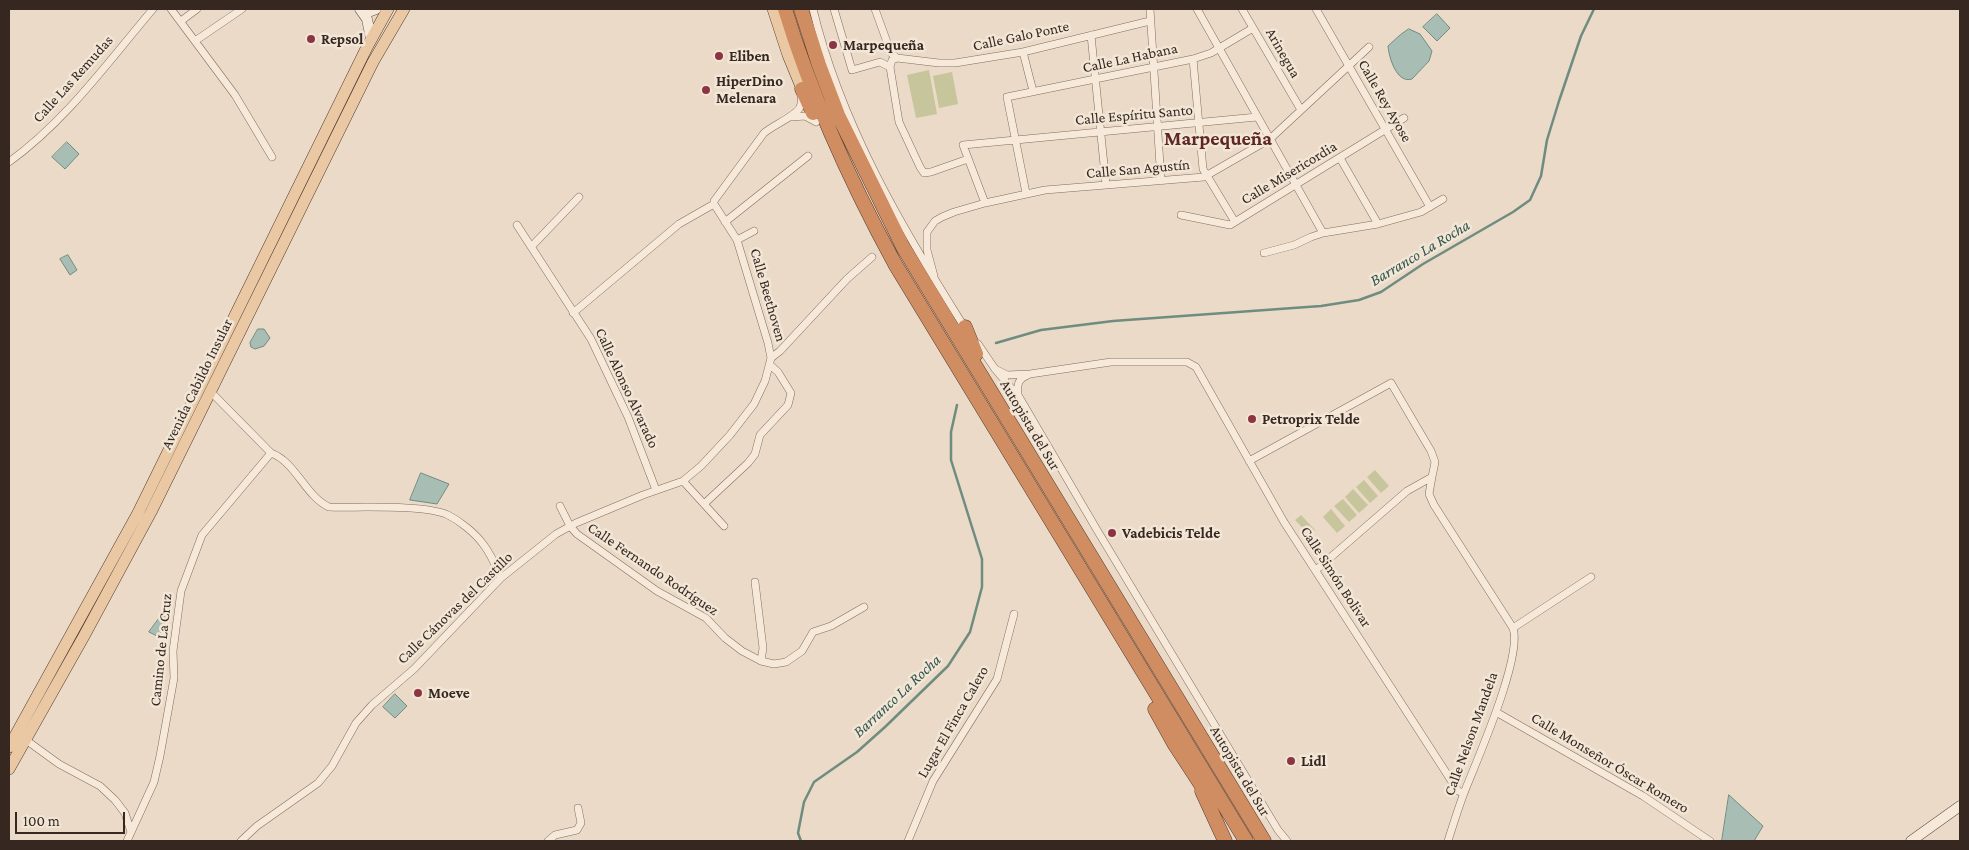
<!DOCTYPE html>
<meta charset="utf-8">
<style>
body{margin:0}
#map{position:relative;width:1969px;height:850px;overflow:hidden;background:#eadac7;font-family:"Crimson Pro",serif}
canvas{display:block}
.frame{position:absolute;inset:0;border:10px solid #362721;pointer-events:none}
.scale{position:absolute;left:15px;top:812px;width:110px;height:22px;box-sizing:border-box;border:2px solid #362721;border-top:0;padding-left:6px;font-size:15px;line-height:18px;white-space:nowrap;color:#362721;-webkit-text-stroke:4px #f2e6d6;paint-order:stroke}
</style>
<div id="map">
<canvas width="1969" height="850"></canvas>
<div class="frame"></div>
<div class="scale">100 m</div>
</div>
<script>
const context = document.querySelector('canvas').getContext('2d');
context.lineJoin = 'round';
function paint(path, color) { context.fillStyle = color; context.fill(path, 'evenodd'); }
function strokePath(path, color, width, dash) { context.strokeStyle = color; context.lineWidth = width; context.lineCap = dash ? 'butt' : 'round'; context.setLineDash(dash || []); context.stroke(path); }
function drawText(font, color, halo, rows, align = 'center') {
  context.font = font + ' "Crimson Pro",serif'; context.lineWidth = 5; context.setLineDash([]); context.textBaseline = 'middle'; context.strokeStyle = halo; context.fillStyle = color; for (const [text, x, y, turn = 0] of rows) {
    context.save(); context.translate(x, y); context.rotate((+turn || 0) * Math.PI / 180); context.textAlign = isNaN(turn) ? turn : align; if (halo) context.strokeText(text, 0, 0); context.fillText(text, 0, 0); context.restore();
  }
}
paint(new Path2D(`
 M929,70L937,114L916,118L907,75Z
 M952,72L958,104L939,108L933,76Z
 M1375,470L1389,486L1381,493L1367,477Z
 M1364,480L1378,496L1370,503L1356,487Z
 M1353,489L1368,505L1359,513L1345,497Z
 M1343,499L1357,515L1349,522L1334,506Z
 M1331,509L1345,526L1337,533L1323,517Z
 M1301,515L1315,530L1309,535L1295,520Z`), '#c7c59c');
const water = new Path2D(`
 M1437,14L1450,28L1437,41L1423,27Z
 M1409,29L1420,34L1432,51L1429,61L1412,79C1397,84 1389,58 1388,46L1400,35Z
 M67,142L79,154L65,169L52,157Z
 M68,255L77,270L70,275L60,259Z
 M258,329H264L270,338L264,346L255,349L251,347L250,343Z
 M421,473L449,484L437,504L410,500Z
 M161,616L166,617L159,637L149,632Z
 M395,694L407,706L395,718L383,707Z
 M1729,795L1763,826L1754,841H1722Z`);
paint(water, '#a8beb4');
strokePath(water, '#6f8c80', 1);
strokePath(new Path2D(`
 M996,343L1041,330L1113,321L1321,306L1359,300L1381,292L1423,264L1513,212L1530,200L1541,176L1547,140L1559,101L1581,36L1594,9
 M801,841L798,833L804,802L814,782L857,752L885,727L948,666L970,632L982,587V559L951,460V432L957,405`), '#6f8c80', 2.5);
const street = new Path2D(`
 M171,9L235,95L272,157
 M813,9C841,125 902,228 965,328
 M834,9L852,70L880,62L890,67
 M875,9L891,53L897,58L939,63H955L1023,52L1150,21
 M1150,9L1161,181
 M1197,9L1323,233
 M1242,9L1301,110
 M1316,9L1430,207
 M181,21L197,9
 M1091,35L1106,185
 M195,41L242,9
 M1023,52L1033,91
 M897,58L892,60L890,67L899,122L920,167L924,173L931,172L968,159
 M1193,59L1203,169L1235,222
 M792,117L805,116L816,122
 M1340,158L1378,224
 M9,162C66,121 108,62 153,9
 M1026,193L1007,97L1193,59L1211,53L1253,28
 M985,203L963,145L1257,117
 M714,204L737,240L768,343L771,358
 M1181,215L1230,225L1404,118
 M725,222L808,156
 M517,225L591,339L628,417L656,490
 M737,240L754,231
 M532,246L579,197
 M1264,253L1294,245L1311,237L1323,233L1378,224L1421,212L1443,199
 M934,276L927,250V232L935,221L942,217L954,212L985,203L1045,190L1204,177L1270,139L1369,47
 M573,313L679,224L714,204V201L764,133C773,125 796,116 800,107C802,103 801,98 801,95
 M978,344L995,369L1017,395
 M995,369L1007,375L1030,374L1111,362H1187L1196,367L1284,522L1458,791L1464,793
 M1028,375C1018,379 1017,384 1018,395L1097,530L1278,830L1287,841
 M210,391L271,453C296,462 305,496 329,507C356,508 425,504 448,515C460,521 475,533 483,544C491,554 496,566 501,578
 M1249,461L1391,383L1431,451L1435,462L1432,477L1407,491L1316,570
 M1432,477L1429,494L1434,505L1513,628C1523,657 1476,762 1464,793C1458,809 1453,825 1448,841
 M683,481L724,526
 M704,504L748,463L755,454L760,435L788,405L791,393L778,372L770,365
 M560,506L570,526L577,534L657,591L706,618L725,638L742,651L761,661L774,664L786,662L802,651L813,632L831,626L864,607
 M755,582L763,648L761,661
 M1513,628L1591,577
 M1496,712L1643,796L1710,841
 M26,740L59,764L100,786L115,800L125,813L131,832
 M127,841L154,782L160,756L174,678L173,651L181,591L202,535L271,453
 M241,841L257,826L318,783L332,766L356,723L372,705L414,669L501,578L556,534L576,523L643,495L683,481L701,466L730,435L754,404L765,381L771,358L780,351L847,279L872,257
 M548,841L555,835L577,830L581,823L578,808
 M908,841L933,781L997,679L1014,614`);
const secondary = new Path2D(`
 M360,9L367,19L371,39
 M361,10L368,12L376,9
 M1911,841L1960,806`);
const primary = new Path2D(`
 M773,9L788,55L802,89
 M9,747L138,513L367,47L388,9
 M9,769L84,636L151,512L373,62L404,9`);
const highway = new Path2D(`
 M785,9C812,98 851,183 895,264L1246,841
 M801,9L819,65L838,115L903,247L1264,841
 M802,89L813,113
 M965,327L976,354
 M1155,709L1175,745L1209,797
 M1202,791L1225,841`);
strokePath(street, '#846c5e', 8);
strokePath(secondary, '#664e41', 11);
strokePath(primary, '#523c32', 12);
strokePath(highway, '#523c32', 15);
strokePath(street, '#f6e9da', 7);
strokePath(secondary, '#f6e9da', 10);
strokePath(primary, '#e9c8a3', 11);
strokePath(highway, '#d08d61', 14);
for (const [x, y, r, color] of [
 [311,39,5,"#8d3443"],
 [833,45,5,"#8d3443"],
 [719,56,5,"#8d3443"],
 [706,90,5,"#8d3443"],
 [1252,419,5,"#8d3443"],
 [1112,533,5,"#8d3443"],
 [418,693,5,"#8d3443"],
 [1291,761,5,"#8d3443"]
]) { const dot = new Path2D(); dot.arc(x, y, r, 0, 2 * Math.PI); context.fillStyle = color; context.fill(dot); strokePath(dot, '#f2e6d6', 2); }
drawText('15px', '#362721', '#f2e6d6', [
 ["Calle Galo Ponte",1021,36,-12],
 ["Arinegua",1283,53,60],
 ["Calle La Habana",1130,58,-12],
 ["Calle Las Remudas",73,79,-48],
 ["Calle Rey Ayose",1385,101,60],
 ["Calle Espíritu Santo",1134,115,-5],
 ["Calle San Agustín",1138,169,-5],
 ["Calle Misericordia",1289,173,-31],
 ["Calle Beethoven",768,295,74],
 ["Avenida Cabildo Insular",197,384,-64],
 ["Calle Alonso Alvarado",627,388,65],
 ["Autopista del Sur",1030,425,59],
 ["Calle Fernando Rodríguez",653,569,34],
 ["Calle Simón Bolivar",1336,577,57],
 ["Calle Cánovas del Castillo",455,608,-44],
 ["Camino de La Cruz",161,650,-84],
 ["Lugar El Finca Calero",953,722,-60],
 ["Calle Nelson Mandela",1471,734,-70],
 ["Calle Monseñor Óscar Romero",1610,763,31],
 ["Autopista del Sur",1240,771,59]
]);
drawText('bold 15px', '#362721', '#f2e6d6', [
 ["Repsol",321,39],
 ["Marpequeña",843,45],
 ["Eliben",729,56],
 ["HiperDino",716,81],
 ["Melenara",716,98],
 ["Petroprix Telde",1262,419],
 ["Vadebicis Telde",1122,533],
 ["Moeve",428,693],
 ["Lidl",1301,761]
], 'left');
drawText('italic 16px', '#31544c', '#f2e6d6', [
 ["Barranco La Rocha",1420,253,-31],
 ["Barranco La Rocha",897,696,-43]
]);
drawText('bold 20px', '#5e2724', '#f2e6d6', [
 ["Marpequeña",1218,139]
]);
</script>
